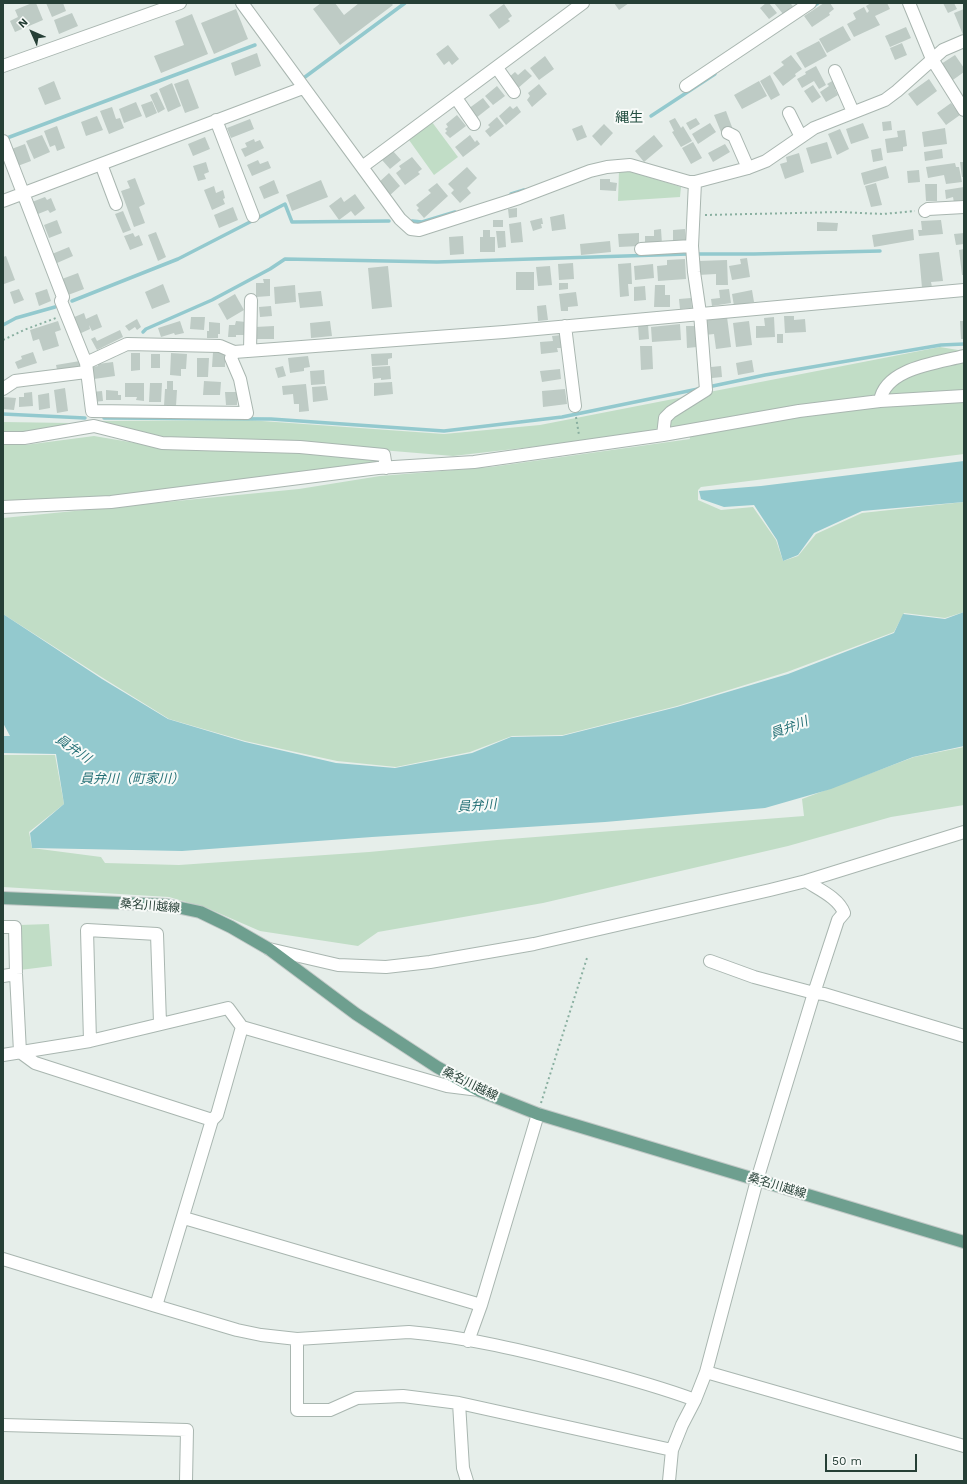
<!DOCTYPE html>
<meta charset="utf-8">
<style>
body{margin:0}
#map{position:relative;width:967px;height:1484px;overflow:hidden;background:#e6eeea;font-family:"Work Sans",sans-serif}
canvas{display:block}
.frame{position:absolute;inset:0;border:4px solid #263f36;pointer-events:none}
.north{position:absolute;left:12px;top:12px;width:40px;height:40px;-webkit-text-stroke:3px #f7faf8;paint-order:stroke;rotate:315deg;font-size:11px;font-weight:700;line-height:16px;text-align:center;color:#263f36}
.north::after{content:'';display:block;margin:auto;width:14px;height:18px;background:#263f36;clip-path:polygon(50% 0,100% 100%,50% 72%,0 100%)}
.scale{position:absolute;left:825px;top:1454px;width:92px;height:18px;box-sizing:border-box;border:2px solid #263f36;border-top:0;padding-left:5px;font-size:12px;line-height:14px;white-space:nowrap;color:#263f36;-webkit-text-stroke:3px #f7faf8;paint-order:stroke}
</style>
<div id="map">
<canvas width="967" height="1484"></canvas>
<div class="frame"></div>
<div class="north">N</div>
<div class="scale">50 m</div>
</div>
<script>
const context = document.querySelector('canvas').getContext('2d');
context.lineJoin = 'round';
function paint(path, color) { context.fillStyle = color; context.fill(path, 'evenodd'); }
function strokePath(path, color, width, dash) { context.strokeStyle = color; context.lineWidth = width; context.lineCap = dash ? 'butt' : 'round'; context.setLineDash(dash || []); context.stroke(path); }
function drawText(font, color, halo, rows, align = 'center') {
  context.font = font + ' "Work Sans","Noto Sans JP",sans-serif'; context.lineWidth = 4; context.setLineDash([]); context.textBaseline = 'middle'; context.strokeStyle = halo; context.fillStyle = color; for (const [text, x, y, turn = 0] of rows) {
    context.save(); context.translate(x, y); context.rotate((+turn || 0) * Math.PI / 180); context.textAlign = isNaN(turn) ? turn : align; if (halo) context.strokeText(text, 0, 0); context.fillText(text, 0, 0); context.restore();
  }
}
paint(new Path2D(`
 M432,122L458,157L434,175L409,140Z
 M619,170L629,171L681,187L680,197L618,201Z
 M940,347L964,351V454L701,487L698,490V500L721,510L753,507L776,540L783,561L798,556L816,534L862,513L964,502V612L945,618L904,613L894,632L787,672L677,706L563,735L512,736L470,752L396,767L337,761L245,741L169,719L103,678L3,614V518L299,489L380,476L491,467L690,439L688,429L453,456L369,449L180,439L128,431L98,421L248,420L444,434L540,425Z
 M3,422L70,423L28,435L3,434Z
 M94,436L165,448L280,450L381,457L383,466L114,496L3,503V445H25Z
 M964,747V805L891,817L788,846L543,903L378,932L358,946L260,931L207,908L169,897L3,887V755H55L64,804L29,832L32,848L101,857L105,863L179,865L369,852L497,840L804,816L802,799L914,757Z
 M49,924L52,966L20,970V925Z`), '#c1ddc6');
paint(new Path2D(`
 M964,461V502L862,511L814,533L798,555L783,561L777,540L754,505L724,507L701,499L699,491L761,486Z
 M964,612V746L913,757L831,789L765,808L605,822L372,837L182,851L32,848L30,833L64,804L56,754L3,753V736H10L3,723V614L102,679L168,719L245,742L336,763L395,768L472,753L511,737L562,736L677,707L788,674L894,633L903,614L945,619Z`), '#93c9ce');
strokePath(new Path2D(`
 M813,7L818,3
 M305,77L405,3
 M651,116L715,74
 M7,138L255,45
 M511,194L524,190
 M412,221L422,222L455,212
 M699,254H754L880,251
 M72,301L178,259L285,204L292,222L389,221
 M3,325L16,318L55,307
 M143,332L146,329L212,300L270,269L285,259L437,262L688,254
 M708,387L765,375L941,345L964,344
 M3,414L85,418
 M104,418L271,419L444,431L562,417L698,389`), '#93c9ce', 3.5);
paint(new Path2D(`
 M32,3H36L43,20L15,32L10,21L18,17L15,10Z
 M46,3H63L66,11L52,17Z
 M321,3H335L344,15L359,3H391L393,5L340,45L313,9Z
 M614,3H629L619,10Z
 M766,3H769L777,13L769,19L760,8Z
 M774,3H790L793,6L783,14Z
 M824,3H830L834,9L829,13L830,15L812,27L804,16Z
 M871,3H887L890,9L875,16L880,25L854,37L847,24L856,19L853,13L864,7L867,13L869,11L866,6Z
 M943,3H954L957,9L948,13Z
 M504,4L512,16L508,19L510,21L499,29L489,15Z
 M236,9L248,39L214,54L201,23Z
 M964,9V37L954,13Z
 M72,13L78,26L59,34L54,20Z
 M192,14L208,54L161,73L154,56L184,45L175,21Z
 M843,26L851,40L827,53L819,39Z
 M906,27L911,38L890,47L885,36Z
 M819,41L827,56L805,68L796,53Z
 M902,43L907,55L895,60L890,48Z
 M448,45L459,59L452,65L449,61L444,65L436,54Z
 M257,53L261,66L235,76L231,63Z
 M791,55L802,69L795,74L796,76L783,86L773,73L784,65L781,62Z
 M955,55L964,68V72L950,82L941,64Z
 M545,56L554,69L539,80L530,68Z
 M816,66L826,85L819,89L814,81L802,88L797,79L806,74L805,72Z
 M525,69L532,76L517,89L508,78L515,72L518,75Z
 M770,75L780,95L771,100L760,81Z
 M188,79L199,108L185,113L174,84Z
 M929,79L937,91L917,106L908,94Z
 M834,80L838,87L835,89L838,95L826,102L820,92L829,86L827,84Z
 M54,81L61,99L45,105L38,88Z
 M759,81L767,96L742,109L734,95Z
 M172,83L181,106L168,112L159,89Z
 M539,84L547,94L532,107L527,100L530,96L528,93Z
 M813,85L821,97L812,103L804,91Z
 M497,86L505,96L493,105L485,96Z
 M157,92L165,109L158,113L150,95Z
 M483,98L490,107L476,118L468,109Z
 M152,101L157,113L146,118L141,105Z
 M136,102L142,116L124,123L119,109Z
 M951,103L960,115L946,125L937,113Z
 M510,106L513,109L517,106L521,112L506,125L499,116Z
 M112,107L116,119L120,118L124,128L109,134L100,111Z
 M726,111L732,127L721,132L714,115Z
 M457,115L466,126L450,138L445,133L447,131L445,129L448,127L446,124Z
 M97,116L103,130L86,136L81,122Z
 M497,117L504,126L490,137L485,131L490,127L488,125Z
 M675,118L681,128L683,126L692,141L681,147L672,132L674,131L669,121Z
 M696,118L700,124L690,130L686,123Z
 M250,119L254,129L231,138L227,128Z
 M891,121L892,130L883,131L882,122Z
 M710,123L716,132L698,144L692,134Z
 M863,123L869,138L851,144L846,129Z
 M604,124L613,133L601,146L592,136Z
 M582,125L587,137L577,141L572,129Z
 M57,126L65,148L57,151L55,145L50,147L44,131Z
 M945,128L947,144L924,147L922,132Z
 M840,129L849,149L837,155L828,134Z
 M905,130L907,146L903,147V151L887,153L885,139L898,137L897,131Z
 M42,135L50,152L34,159L26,141Z
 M470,135L475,142L477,140L480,144L463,157L455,147Z
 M654,135L663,146L644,162L635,151Z
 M205,137L210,149L193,156L188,144Z
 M254,139L255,142L260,140L264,148L245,157L241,149L247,147L245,143Z
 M693,142L702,158L691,164L682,148Z
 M827,142L832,158L811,164L806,148Z
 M25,144L31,161L15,167L9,150Z
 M725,144L730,152L713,162L708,153Z
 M881,148L883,160L873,162L871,150Z
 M942,149L943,158L925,161L924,152Z
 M393,151L401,160L390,169L382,160Z
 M799,153L804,172L785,179L780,164L787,162L786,157Z
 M412,157L422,169L418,172L420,174L405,185L396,173L401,169L399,166Z
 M258,160L260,164L268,161L271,168L252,176L247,165Z
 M206,162L209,172L204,174L206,179L198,181L193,166Z
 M960,162H964V177H962Z
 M955,163L956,167H959L962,182L946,184L944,175L928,178L926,167Z
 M886,166L889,178L864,185L861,173Z
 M467,167L477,178L467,188L471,193L460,203L451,193L454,190L448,184Z
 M919,170L920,182L908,183L907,171Z
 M389,173L400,186L388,197L377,184Z
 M135,178L145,204L139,207L145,223L134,227L121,191L130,188L127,181Z
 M600,179H610V182L617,183L616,191L600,190Z
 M274,180L279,193L264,199L259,187Z
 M321,180L328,197L292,211L286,195Z
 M437,183L448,196L424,218L417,210L419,208L416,205L431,193L428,190Z
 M876,183L882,205L871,207L865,186Z
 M925,184H937V201H926Z
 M214,186L216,193L223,190L225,198L223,199L225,204L212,210L204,190Z
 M964,187V201L954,203L953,197L946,199L945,190Z
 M355,194L365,208L355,216L351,211L339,220L329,206L341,197L344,202Z
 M45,197L47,200L51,198L56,210L50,213L48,210L38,214L32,202Z
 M233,207L238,220L219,228L214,215Z
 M517,208V217L509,218L508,209Z
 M123,211L131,230L123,233L115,214Z
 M564,214L566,229L552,231L550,217Z
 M542,218L543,224H541L542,228L533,231L530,221Z
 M57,220L62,233L49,238L44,225Z
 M493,220H503V227H493Z
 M941,220L943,234L919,236L918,230H922L921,221Z
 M521,222L523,242L511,243L509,224Z
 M817,222L838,223L837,231H817Z
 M661,229L662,244L645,245V236H654V230Z
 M685,229L686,241L673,242V230Z
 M913,229L914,240L874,247L872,235Z
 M483,230H490V237H495V252H480V237H483Z
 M496,231H505L506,247L498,248Z
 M156,232L166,257L158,261L148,235Z
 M133,233L135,237L139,235L143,245L130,250L124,236Z
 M639,233V246L619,247L618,234Z
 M964,233V244L956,245L954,234Z
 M463,236L464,254L450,255L449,237Z
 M610,241L611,252L581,255L580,244Z
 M69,247L73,256L57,263L52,254Z
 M964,249V275H962L959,250Z
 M939,252L943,281L931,282L932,287L922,288L919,254Z
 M6,256L15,280L4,284L3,257Z
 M747,258L750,277L732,280L729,266L741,264L740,259Z
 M685,259L686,279L658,281L657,266L667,265V260Z
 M727,260L728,285H716V274L698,275V261Z
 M573,263L574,279L559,280L558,264Z
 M631,263L632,284H628L629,296L620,297L618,264Z
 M653,264L654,278L635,280L634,266Z
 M388,266L392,307L372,309L368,268Z
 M550,266L552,285L538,286L536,267Z
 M516,272H534V290H516Z
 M78,273L84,289L68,295L62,279Z
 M263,279H270V296L256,297V283H264Z
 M559,283H568V289L559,290Z
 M163,284L170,302L152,309L145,292Z
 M295,285L296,302L275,304L274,287Z
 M655,285H665V295H670V307H654Z
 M645,286L646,300L634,301V287Z
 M19,289L24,300L14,304L10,292Z
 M47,289L51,301L39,306L35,293Z
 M729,289L731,303L712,306L711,299L720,298L719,290Z
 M752,290L754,302L734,306L732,294Z
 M321,291L323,306L300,308L298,293Z
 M576,292L578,306L568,307V311H561L559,294Z
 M235,294L244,310L227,320L218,304Z
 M691,298L692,308L680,309L679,299Z
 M546,305L548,320L538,321L537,306Z
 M271,306L272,316L260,317L259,307Z
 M84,313L86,319L97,314L102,327L92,331L89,325L90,329L79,334L72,318Z
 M784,316H794V320L805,319L806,332L785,333Z
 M191,317H205L204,330L190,329Z
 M727,317L731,347L716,349L714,334L705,335L703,321Z
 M774,317L775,337L756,338V326H765L764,318Z
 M137,319L141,327L137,330L135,327L129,331L125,326Z
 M58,321L61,330L55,332L59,346L43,351L39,339L33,341L30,330Z
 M180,321L184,333L175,335L174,333L161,337L158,328Z
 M236,321L246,322L245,335H236V337H228L229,325H235Z
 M330,321L332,336L311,338L310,323Z
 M749,321L752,345L736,347L733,323Z
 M960,321H964V339H961Z
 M209,322L220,323V334H218V338H207V331H209Z
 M648,324L649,339L639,340L638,325Z
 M680,324L681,340L652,342L651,327Z
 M274,326V339H256L255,327Z
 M686,326H696L697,347L687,348Z
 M120,330L123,337L97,350L91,339L95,337L97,341Z
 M777,334H783V343H777Z
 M561,335L562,348H557L558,352L541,354L540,342L553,341L552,336Z
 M640,346H652L653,369L641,370Z
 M33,352L37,363L18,369L15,362L22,359L21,356Z
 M213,352H225V367H212Z
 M131,353H140V370L131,371Z
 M171,353L187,354L186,369H181V376L170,375Z
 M392,353V358L388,359V365L372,366L371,354Z
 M151,354H160V368H151Z
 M308,356L310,367L304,368V371L290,373L288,358Z
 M197,358H209L208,377H197Z
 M752,360L754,372L738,375L736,363Z
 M80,361L81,369L58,374L56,365Z
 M113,362L115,376L94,379L92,367L98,366V364Z
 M283,366L286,376L278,378L275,368Z
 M390,366L391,379L381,380V378L373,379L372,367Z
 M721,366L722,377L712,378L711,367Z
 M560,369L561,379L542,382L540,371Z
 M324,370L325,384L311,385L310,371Z
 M167,381H173V390H177L176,406H164L165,389H167Z
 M204,381L221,382L220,395H203Z
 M392,382L393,394L374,396V383Z
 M125,383H144V401L136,400L137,397H125Z
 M150,383H162L161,402H149Z
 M306,384L309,411L299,412V404H294L293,394L283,395L282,386Z
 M326,386L328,400L313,402L312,387Z
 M65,388L68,411L57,413L54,390Z
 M565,389L567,404L543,407L542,391Z
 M106,390L118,391V395H121V400H106Z
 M102,391L103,401L93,402L92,392Z
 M32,392L33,406L19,407V397H24V393Z
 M225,392H237V405H226Z
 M49,393L50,408L39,410L38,395Z
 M3,397L16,398L14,410L3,409Z`), '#becbc5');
const minor = new Path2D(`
 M242,3L400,219L411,229L419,230L519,198L590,171L607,167L630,165L689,182H695L748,168L766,161L814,128L885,100L897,91L943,50L964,41
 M909,3L932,59L964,110
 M3,66L180,3
 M497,68L514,92
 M835,71L853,112
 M686,86L810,3
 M456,98L474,124
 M789,113L801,137
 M216,120L253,216
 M728,133L734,136L748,168
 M3,141L63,297L61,301L86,363
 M101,164L116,204
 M362,167L583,3
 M3,201L303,88
 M925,211L928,209L964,207
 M641,249L692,246
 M565,326L575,406
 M250,351L251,300
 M234,352L231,358L240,379L247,413L92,411L86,363L127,344L220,346L234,352L504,332L964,290
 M3,389L15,381L86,372
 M880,401C885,368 937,363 964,356
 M663,435L665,418L671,412L706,390L700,313L694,272L692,246L695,182
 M3,438H24L94,426L162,443L300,447L384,455L386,468
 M3,507L111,502L378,468L474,462L663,435L799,411L880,401L964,396
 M3,927H15L16,974L20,1052
 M269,949L338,965L386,967L430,962L534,944L770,890L806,881L964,832
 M710,961L754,977L814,993L824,994L964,1036
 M3,976L16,974
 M242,1027L447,1086L479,1090
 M90,1041L87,930L157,934L160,1023
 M20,1052L35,1063L212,1120
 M3,1055L90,1041L228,1008L242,1027L217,1115L212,1120L156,1306
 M184,1218L481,1305
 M3,1259L156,1306L237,1330L261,1335L297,1339L409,1332C467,1337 525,1351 582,1366C620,1376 658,1386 695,1400
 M297,1339V1410H330L357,1398L403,1396L459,1403L672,1450
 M468,1341L481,1305L538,1114
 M706,1372L964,1446
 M459,1403L463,1468L467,1481
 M3,1425L187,1430L186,1481
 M669,1481L672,1450L682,1425L695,1400L706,1372L757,1180L814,993L838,920L844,913C839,898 818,889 806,881`);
const major = new Path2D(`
 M3,898L167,905L200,912L231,927L269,949L356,1014L437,1067L480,1091L538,1114L964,1242`);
strokePath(minor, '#a9b6b0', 14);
strokePath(major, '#c2c9c7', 14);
strokePath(new Path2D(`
 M705,215L841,212L883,214L915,211
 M3,340L24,330L56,318
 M576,417L579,435
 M541,1103L587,958`), '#89afa0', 2, [2, 3]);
strokePath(minor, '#fff', 12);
strokePath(major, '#6e9f8f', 12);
drawText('12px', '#263f36', '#f7faf8', [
 ["桑名川越線",150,906,5],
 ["桑名川越線",470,1084,26],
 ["桑名川越線",777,1186,17]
]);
drawText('italic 13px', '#247076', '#f7faf8', [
 ["員弁川",789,728,-21],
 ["員弁川",73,749,35],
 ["員弁川（町家川）",132,779],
 ["員弁川",477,806,-4]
]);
drawText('14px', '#234f41', '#f7faf8', [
 ["縄生",629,118]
]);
</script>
